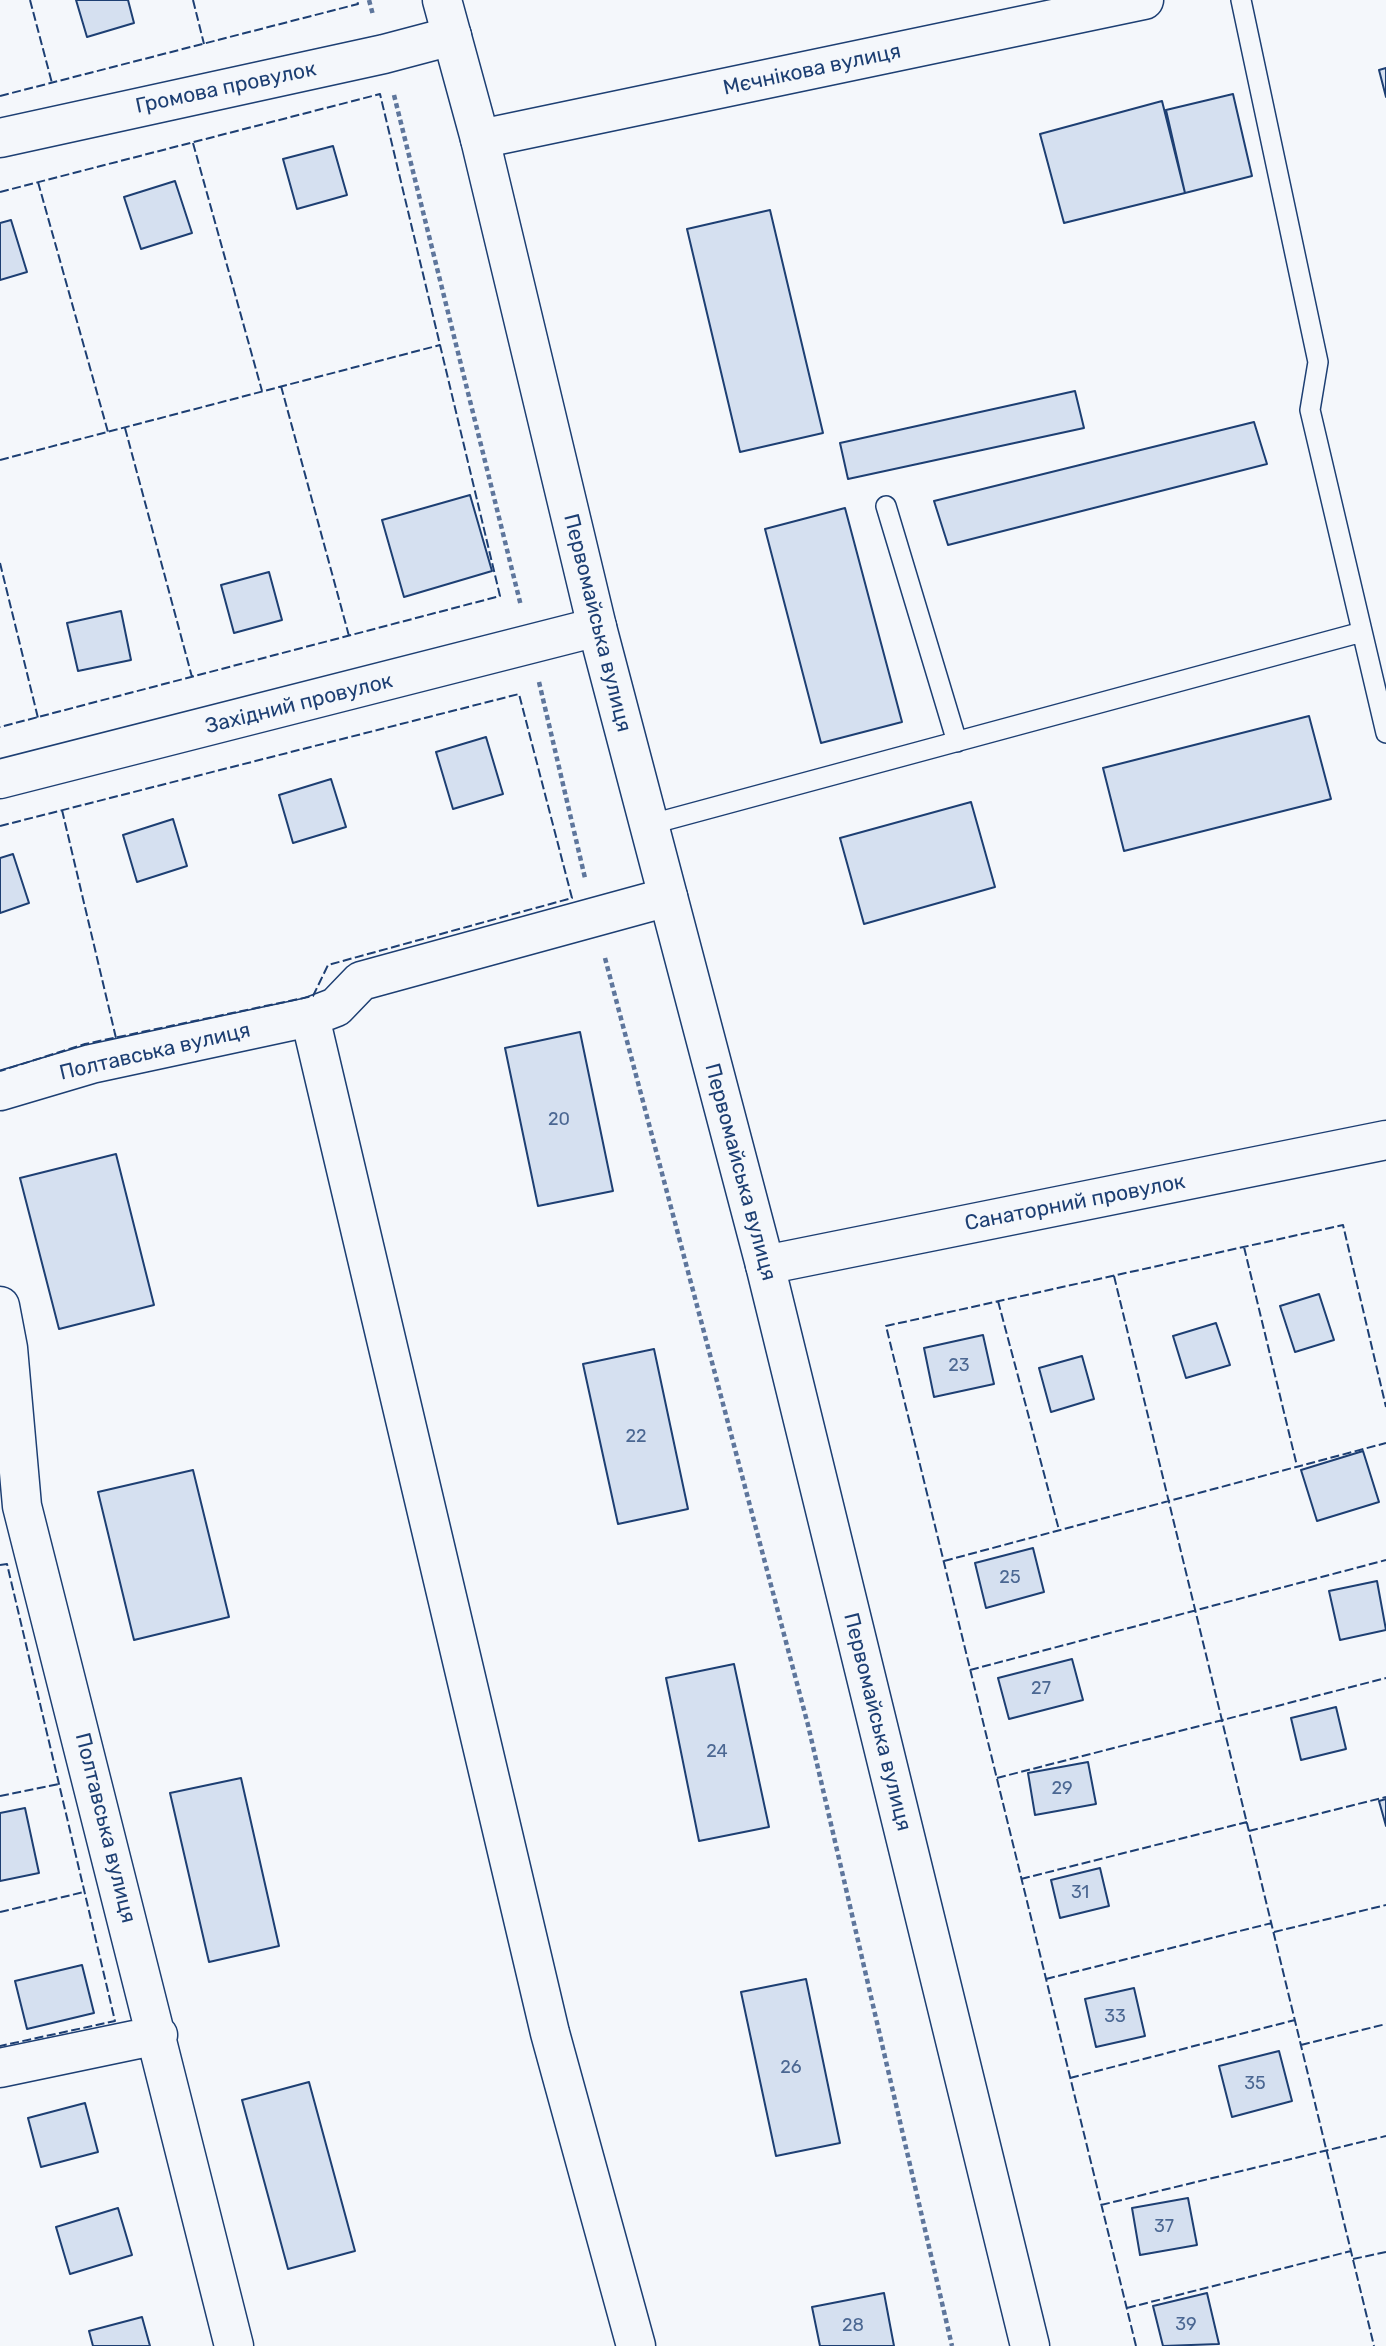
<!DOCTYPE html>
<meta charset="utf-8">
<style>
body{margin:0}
canvas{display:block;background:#f4f7fb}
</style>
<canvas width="1386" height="2346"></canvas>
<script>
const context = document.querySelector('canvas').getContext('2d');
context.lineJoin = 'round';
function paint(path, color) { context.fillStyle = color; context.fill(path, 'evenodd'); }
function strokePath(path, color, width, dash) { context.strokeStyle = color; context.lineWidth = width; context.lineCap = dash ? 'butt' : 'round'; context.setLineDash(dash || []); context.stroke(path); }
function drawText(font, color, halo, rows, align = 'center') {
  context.font = font + ' Rubik,sans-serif'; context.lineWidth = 5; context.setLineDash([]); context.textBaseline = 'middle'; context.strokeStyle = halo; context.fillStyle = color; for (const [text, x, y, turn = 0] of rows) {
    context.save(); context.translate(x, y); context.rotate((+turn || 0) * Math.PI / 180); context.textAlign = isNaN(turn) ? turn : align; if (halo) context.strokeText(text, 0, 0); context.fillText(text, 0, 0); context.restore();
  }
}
const building = new Path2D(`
 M76,0H128L134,23L87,37Z
 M1386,68V97L1379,70Z
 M1233,94L1252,176L1185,193L1166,110Z
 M1162,101L1185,193L1064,223L1040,134Z
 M333,146L347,195L297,209L283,159Z
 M175,181L192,233L141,249L124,197Z
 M770,210L823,433L740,452L687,229Z
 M11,220L27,272L0,280V223Z
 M1075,391L1084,428L848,479L840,443Z
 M1254,422L1267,464L948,545L934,501Z
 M470,495L492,571L404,597L382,520Z
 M845,508L902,722L821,743L765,529Z
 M269,572L282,620L234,633L221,585Z
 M121,611L131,660L78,671L67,623Z
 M1309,716L1331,799L1124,851L1103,768Z
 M486,737L503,794L453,809L436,752Z
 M331,779L346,827L293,843L279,795Z
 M971,802L995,887L864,924L840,838Z
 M173,819L187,866L137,882L123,835Z
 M13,854L29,903L0,913V858Z
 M580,1032L613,1191L538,1206L505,1048Z
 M116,1154L154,1305L59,1329L20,1178Z
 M1319,1294L1334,1340L1295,1352L1280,1306Z
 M1216,1323L1230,1365L1186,1378L1173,1336Z
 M983,1335L994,1384L934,1397L924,1348Z
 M654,1349L688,1509L618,1524L583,1364Z
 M1082,1356L1094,1399L1051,1412L1039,1368Z
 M1363,1451L1379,1502L1317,1521L1301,1470Z
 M193,1470L229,1617L134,1640L98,1492Z
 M1033,1548L1044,1592L986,1608L975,1563Z
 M1377,1581L1386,1630L1340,1640L1329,1591Z
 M1072,1659L1083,1700L1009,1719L998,1678Z
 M734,1664L769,1827L699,1841L666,1678Z
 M1336,1707L1346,1749L1301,1760L1291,1718Z
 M1088,1762L1096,1804L1035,1815L1028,1773Z
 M241,1778L279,1946L209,1962L170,1793Z
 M1386,1799V1826L1379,1801Z
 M25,1808L39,1873L0,1881V1813Z
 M1100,1868L1109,1906L1060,1918L1051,1880Z
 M82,1965L94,2013L27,2029L15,1981Z
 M806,1979L840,2143L776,2156L741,1992Z
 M1134,1988L1145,2036L1096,2047L1085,1999Z
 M1279,2051L1292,2101L1232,2117L1219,2066Z
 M309,2082L355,2251L288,2269L242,2100Z
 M85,2103L98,2152L41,2167L28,2118Z
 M1188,2198L1197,2245L1140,2255L1132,2208Z
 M118,2208L132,2255L70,2274L56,2227Z
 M884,2293L894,2346H820L812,2307Z
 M1207,2293L1219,2344L1163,2346L1153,2306Z
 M142,2317L150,2346H93L89,2331Z`);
paint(building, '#d5e0f0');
strokePath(building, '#1d3f73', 2);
const service = new Path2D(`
 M1241,0L1318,362L1310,410L1386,733
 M886,506L957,742
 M648,825L1362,632`);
const minor = new Path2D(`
 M0,138L384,54L452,36
 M480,139L1144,0
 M0,779L597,627
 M0,1091L91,1064L310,1017
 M765,1265L1386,1140
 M0,1306L8,1348L22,1506L234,2346
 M0,2068L158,2035
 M636,2346L550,2033L310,1017L336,1007L361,981L668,897`);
const secondary = new Path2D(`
 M442,0L480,139L597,627L765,1265L1030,2346`);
strokePath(service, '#1d3f73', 22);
strokePath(minor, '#1d3f73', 41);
strokePath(secondary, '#1d3f73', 41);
strokePath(new Path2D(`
 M369,0L373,15
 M394,95L521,606
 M539,682L585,878
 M605,958L808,1725L952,2346`), '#5e769c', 4.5, [5, 3.5]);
strokePath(service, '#f4f7fb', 19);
strokePath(minor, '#f4f7fb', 38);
strokePath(secondary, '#f4f7fb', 38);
strokePath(new Path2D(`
 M30,0L52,83
 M193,0L204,44
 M0,96L358,4L357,0
 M193,143L262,391
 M38,182L108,432
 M0,192L380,94L500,596L0,727
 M281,386L349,636
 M125,428L192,677
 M0,460L440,345
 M0,563L38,718
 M62,810L116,1038
 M0,826L519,694L572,898L328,965L313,996L85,1044L0,1071
 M1244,1247L1297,1466
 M1114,1276L1374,2346
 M998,1301L1059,1530
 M944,1561L1386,1443
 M0,1565L7,1564L115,2021L0,2046
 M970,1670L1386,1560
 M997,1778L1386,1678
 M0,1796L59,1784
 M1249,1831L1386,1797
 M1021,1879L1247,1822
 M0,1912L84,1892
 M1274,1932L1386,1905
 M1046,1979L1272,1923
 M1301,2045L1386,2024
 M1070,2078L1295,2020
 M1101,2205L1386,2136
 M1353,2259L1386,2252
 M1127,2308L1351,2251
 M1136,2346L886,1326L1343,1225L1386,1407`), '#1d3f73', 2, [9, 3.5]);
drawText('18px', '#4b6792', null, [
 ["20",559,1120],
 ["23",959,1366],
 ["22",636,1437],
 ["25",1010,1578],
 ["27",1041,1689],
 ["24",717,1752],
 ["29",1062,1789],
 ["31",1080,1893],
 ["33",1115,2017],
 ["26",791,2068],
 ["35",1255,2084],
 ["37",1164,2227],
 ["39",1186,2325],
 ["28",853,2326]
]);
drawText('21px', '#1d3f73', '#f4f7fb', [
 ["Мєчнікова вулиця",812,70,-12],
 ["Громова провулок",226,88,-12],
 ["Первомайська вулиця",597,623,76],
 ["Західний провулок",299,704,-14],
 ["Полтавська вулиця",155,1052,-13],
 ["Первомайська вулиця",740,1172,75],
 ["Санаторний провулок",1075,1203,-11],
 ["Первомайська вулиця",877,1722,76],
 ["Полтавська вулиця",105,1828,76]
]);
</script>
